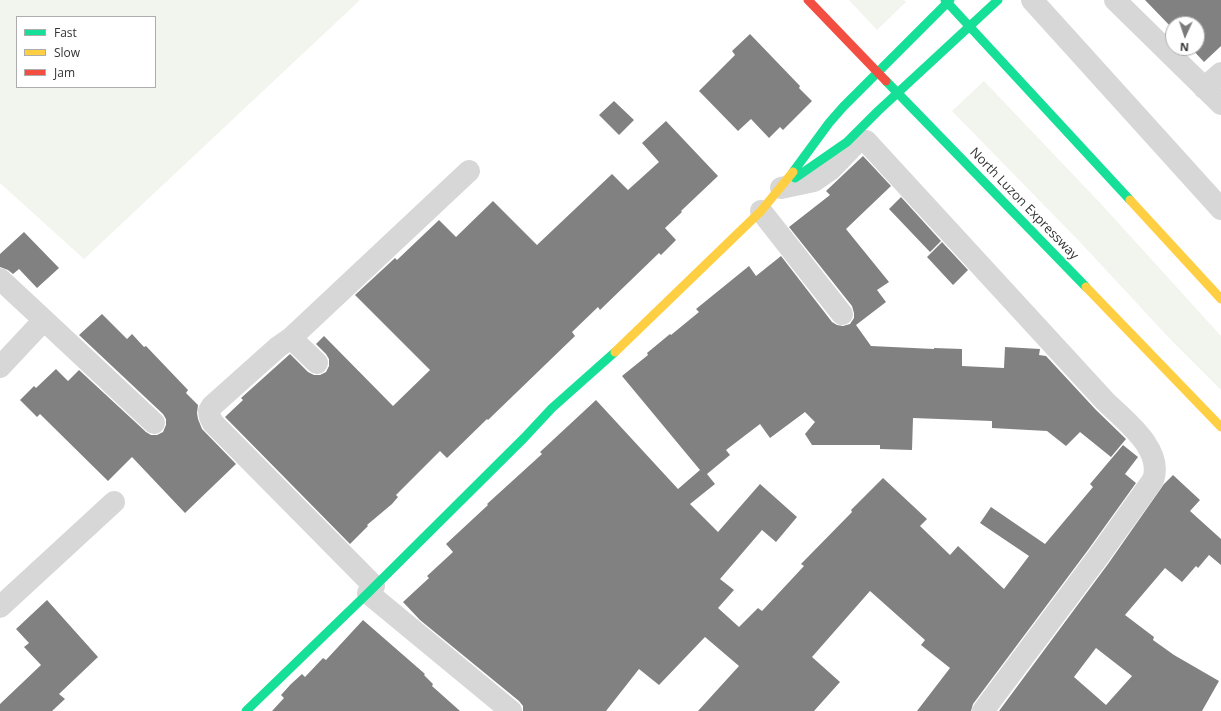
<!DOCTYPE html>
<style>
body{margin:0}
#map{position:relative;width:1221px;height:711px;overflow:hidden;background:#fff;font-family:"Open Sans",sans-serif}
canvas{display:block}
.legend{position:absolute;left:16px;top:16px;width:140px;height:72px;box-sizing:border-box;background:#fff;border:1px solid #adadad;margin:0;padding:5px 7px;list-style:none;font-size:12px;color:#333}
.legend li{display:flex;align-items:center;gap:8px;height:20px}
.legend b{width:20px;border:1px solid #adadad}
.north{position:absolute;left:1165px;top:16px;width:40px;height:40px;box-sizing:border-box;background:#fff;border:1px solid #adadad;border-radius:50%;rotate:183deg;font-size:11px;font-weight:700;line-height:16px;text-align:center;color:#333}
.north::after{content:'';display:block;margin:auto;width:14px;height:18px;background:#7a7a7a;clip-path:polygon(50% 0,100% 100%,50% 72%,0 100%)}
</style>
<div id="map">
<canvas width="1221" height="711"></canvas>
<ul class="legend">
<li><b style="height:5px;background:#16e098"></b>Fast</li>
<li><b style="height:5px;background:#ffcf43"></b>Slow</li>
<li><b style="height:5px;background:#f24e42"></b>Jam</li>
</ul>
<div class="north">N</div>
</div>
<script>
const context = document.querySelector('canvas').getContext('2d');
context.lineJoin = 'round';
function paint(path, color) { context.fillStyle = color; context.fill(path, 'evenodd'); }
function strokePath(path, color, width, dash) { context.strokeStyle = color; context.lineWidth = width; context.lineCap = dash ? 'butt' : 'round'; context.setLineDash(dash || []); context.stroke(path); }
function drawText(font, color, halo, rows, align = 'center') {
  context.font = font + ' "Open Sans",sans-serif'; context.lineWidth = 4; context.setLineDash([]); context.textBaseline = 'middle'; context.strokeStyle = halo; context.fillStyle = color; for (const [text, x, y, turn = 0] of rows) {
    context.save(); context.translate(x, y); context.rotate((+turn || 0) * Math.PI / 180); context.textAlign = isNaN(turn) ? turn : align; if (halo) context.strokeText(text, 0, 0); context.fillText(text, 0, 0); context.restore();
  }
}
paint(new Path2D(`
 M0,0H360L84,259L0,183ZM17,17H155V87H17Z
 M849,0H904L906,2L877,30Z
 M984,81L1102,205L1221,336V390L1171,340L1079,241L952,111Z`), '#f1f5ed');
paint(new Path2D(`
 M1145,0H1221V46L1204,62L1191,48H1197V24H1173V29Z
 M750,34L800,86L799,88L812,101L783,130L780,127L769,138L751,119L738,131L699,91L735,55L732,51Z
 M614,101L634,120L619,135L599,115Z
 M666,121L718,176L681,211L682,212L665,228L676,240L661,255L659,253L600,310L598,307L572,332L575,336L488,420L487,419L447,458L440,451L396,495L398,497L392,504L367,525L368,526L350,544L225,417L243,400L241,398L290,354L308,372L314,375H320L326,372L329,366V359L326,354L316,344L324,336L393,406L430,370L355,295L395,258L397,260L439,220L456,237L493,201L537,245L612,174L628,190L659,162L642,143Z
 M863,156L891,186L846,229L889,282L877,290L886,302L856,325L871,346L934,349V348L962,349V366L1004,368L1005,347L1040,349L1039,355L1046,356L1096,410L1126,439L1111,457L1080,432L1066,446L1047,431L992,428V421L913,418L912,450L880,449V445H812L805,434L815,422L805,412L770,438L760,424L726,450L730,455L707,474L715,484L690,504L718,532L760,484L797,517L776,542L762,530L720,579L734,590L718,608L739,627L758,608L762,611L804,566L801,564L852,512L851,510L883,478L927,519L920,526L950,555L958,546L1004,589L1029,556L980,523L991,507L1045,544L1093,487L1090,484L1123,445L1138,457L1125,474L1136,483L1088,550L973,704L971,711H917L950,668L921,645L925,640L870,591L812,657L840,682L814,711H698L739,666L705,637L659,685L639,669L606,711H523V706L519,701L420,620L403,602L429,578L427,576L453,552L446,544L488,505L487,504L542,454L540,452L596,400L678,489L700,470L622,376L648,355L647,353L670,334L671,335L699,312L696,309L749,266L756,276L781,256L832,322L837,325L843,326L850,324L854,318V313L852,306L789,227L830,195L826,191Z
 M901,197L941,241L930,252L889,209Z
 M24,232L59,268L37,288L19,269L13,274L8,270L0,267V254Z
 M942,242L968,270L953,285L927,257Z
 M102,314L127,339L132,334L144,347L146,346L188,390L186,393L198,405L197,413L198,419L202,429L236,464L185,513L132,457L108,481L40,414L37,417L20,400L34,386L36,388L56,369L68,381L79,370L146,432L151,435H157L163,432L166,425V419L163,414L79,335Z
 M1173,475L1200,500L1190,511L1221,539V565L1209,555L1198,568L1196,566L1182,582L1165,568L1125,615L1154,637L1153,640L1174,655L1219,681L1202,711H999L1108,564L1164,484ZM1096,648L1132,676L1106,705L1074,677Z
 M47,600L98,657L59,694L65,699L52,711H0V704L41,665L24,647L29,643L16,629Z
 M363,620L425,674L424,675L433,684L432,686L460,711H272L284,698L281,695L291,684L302,674L305,677L323,658L326,660Z`), '#818181');
strokePath(new Path2D(`
 M1032,0L1221,209
 M1115,0L1221,104
 M1204,88L1221,73
 M781,188L814,181L830,170L857,142L866,141L1105,401C1124,420 1164,449 1153,480L1098,557L983,711
 M761,211L842,314
 M0,279L44,320L0,367
 M44,320L154,423
 M291,338L469,171
 M317,363L291,338L278,347L212,406L209,411L210,417L213,423L374,586
 M368,593L511,711
 M0,607L114,502`), '#d7d7d7', 22);
strokePath(new Path2D(`
 M945,0L1130,200
 M886,81L1086,287
 M793,172L829,123L843,107L950,0
 M795,178L847,142L878,111L998,0
 M246,711L368,593L524,438L552,408L615,352`), '#16e098', 9);
strokePath(new Path2D(`
 M1130,200L1221,299
 M1086,287L1221,427
 M615,352L761,211L793,172`), '#ffcf43', 9);
strokePath(new Path2D(`
 M808,0L886,81`), '#f24e42', 9);
drawText('13px', '#333', '#fff', [
 ["North Luzon Expressway",1024,204,46]
]);
</script>
